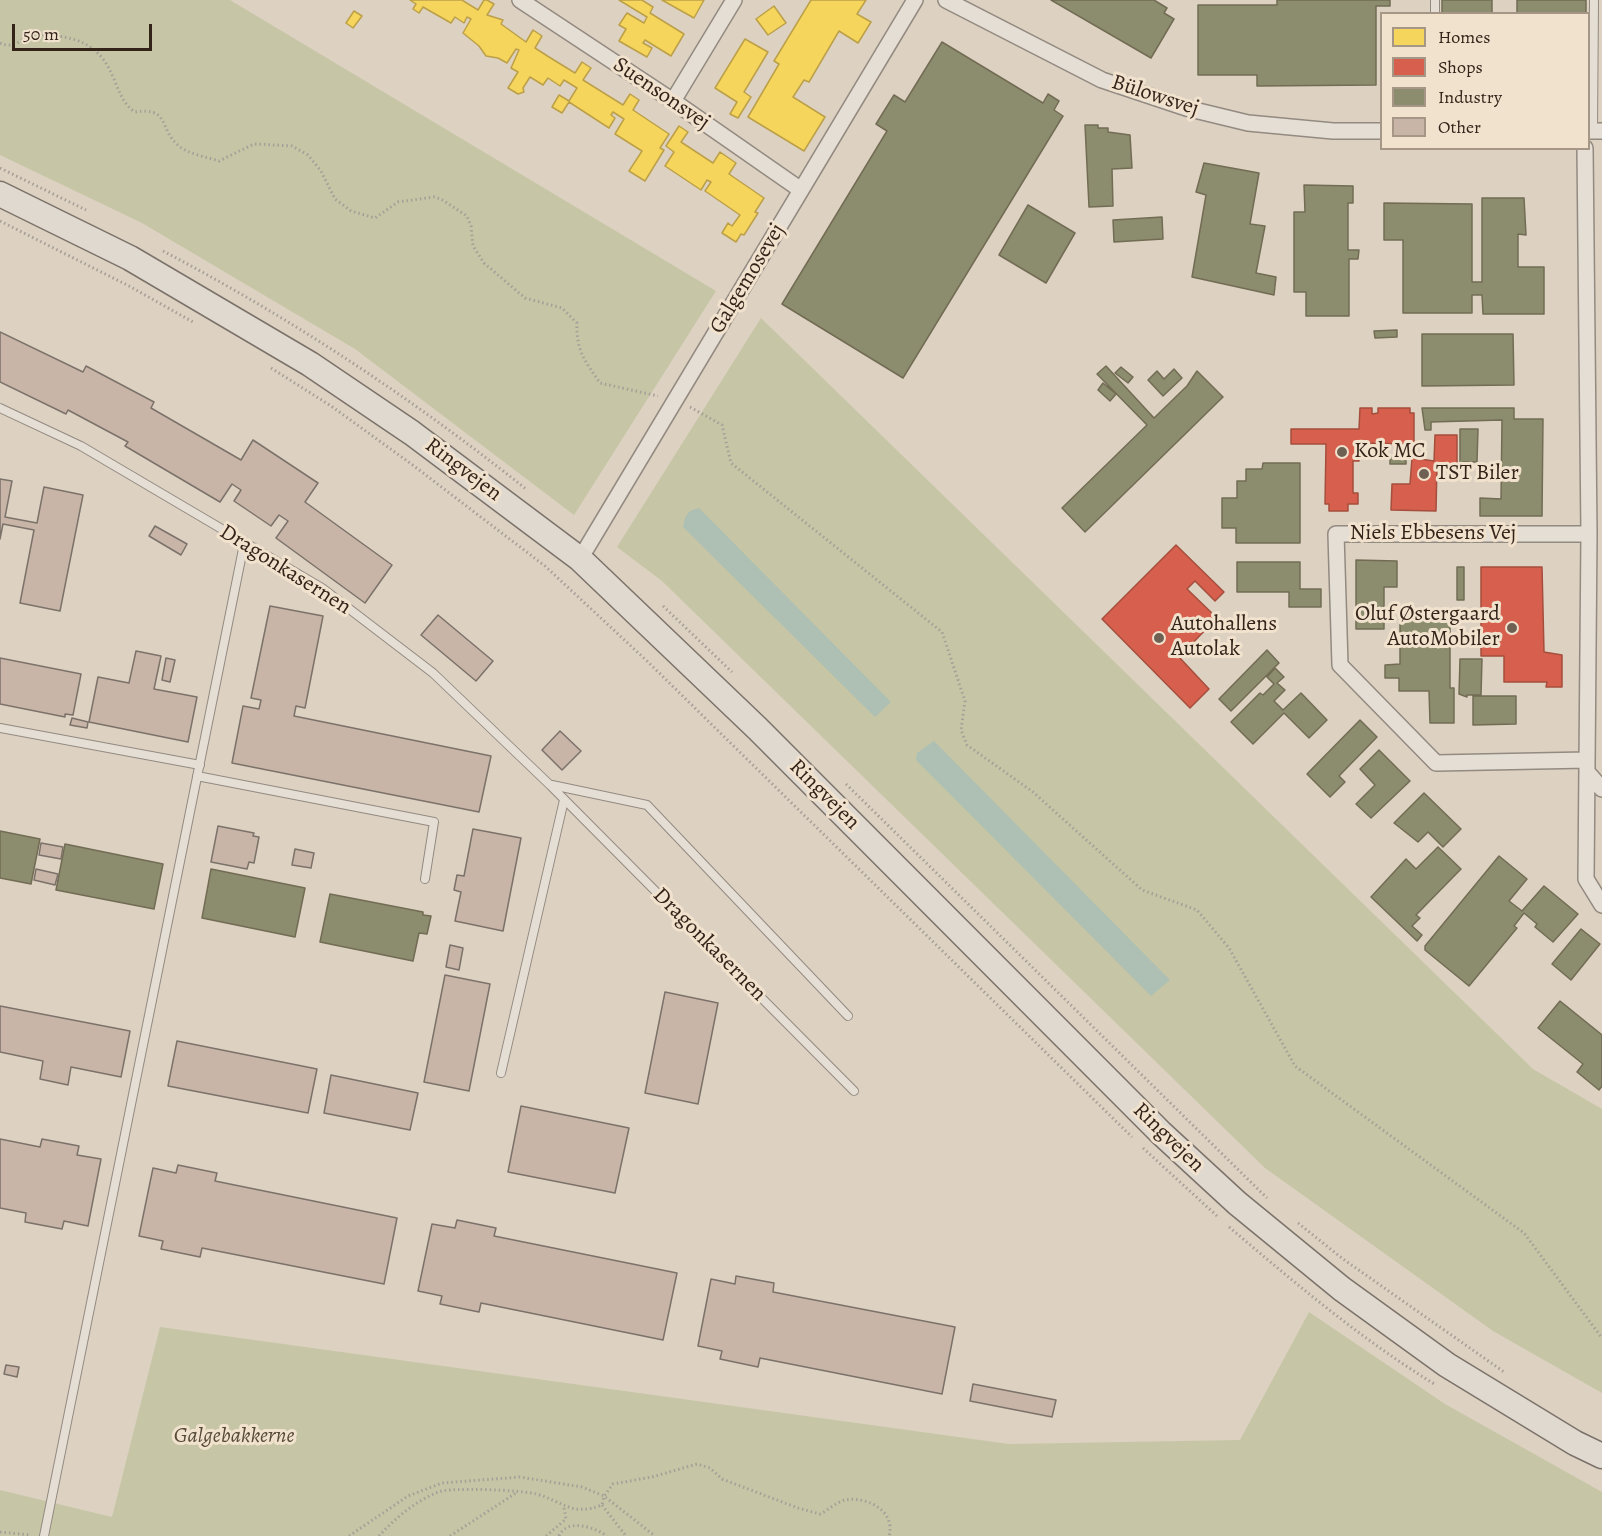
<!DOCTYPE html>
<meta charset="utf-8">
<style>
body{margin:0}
#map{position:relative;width:1602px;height:1536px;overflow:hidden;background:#ddd1c1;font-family:Alegreya,serif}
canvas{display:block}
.legend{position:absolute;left:1380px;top:12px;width:210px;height:138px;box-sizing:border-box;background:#f1e2ce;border:2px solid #a59686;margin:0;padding:8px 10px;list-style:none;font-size:18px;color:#342319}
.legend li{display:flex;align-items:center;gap:12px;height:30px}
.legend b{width:30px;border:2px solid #a59686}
.scale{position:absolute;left:12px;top:24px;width:140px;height:27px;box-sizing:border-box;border:3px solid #342319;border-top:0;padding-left:8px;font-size:18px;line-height:21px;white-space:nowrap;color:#342319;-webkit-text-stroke:4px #f1e2ce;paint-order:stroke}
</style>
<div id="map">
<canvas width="1602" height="1536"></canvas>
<ul class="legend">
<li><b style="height:16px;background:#f6d55c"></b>Homes</li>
<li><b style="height:16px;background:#d6604d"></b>Shops</li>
<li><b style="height:16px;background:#8c8c6e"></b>Industry</li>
<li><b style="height:16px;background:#c8b5a7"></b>Other</li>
</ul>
<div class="scale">50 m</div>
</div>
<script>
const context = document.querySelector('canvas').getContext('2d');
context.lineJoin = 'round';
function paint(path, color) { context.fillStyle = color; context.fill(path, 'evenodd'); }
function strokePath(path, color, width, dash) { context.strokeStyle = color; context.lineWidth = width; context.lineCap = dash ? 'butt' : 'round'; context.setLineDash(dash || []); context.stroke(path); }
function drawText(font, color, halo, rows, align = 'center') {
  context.font = font + ' Alegreya,serif'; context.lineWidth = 6; context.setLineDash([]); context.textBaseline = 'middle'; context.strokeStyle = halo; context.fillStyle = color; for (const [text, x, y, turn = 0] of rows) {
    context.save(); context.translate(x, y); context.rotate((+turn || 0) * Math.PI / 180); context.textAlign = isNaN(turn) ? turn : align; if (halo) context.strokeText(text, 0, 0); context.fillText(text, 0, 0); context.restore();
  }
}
paint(new Path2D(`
 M0,0H230L716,291L574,515L355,349L142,223L0,155Z
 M761,318L1533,1069L1602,1109V1393L1493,1331L1265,1168L662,581L617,547Z
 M1309,1312L1445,1404L1602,1492V1536H0V1490L112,1517L160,1327L1009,1444L1240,1440Z`), '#c6c6a6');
paint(new Path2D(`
 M699,508L891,702L875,717L683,527C685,516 687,510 699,508Z
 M934,741L1170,980L1151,996L916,760L917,753Z`), '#adc0b3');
const homes = new Path2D(`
 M410,0H462L478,10L484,0H487L494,4L487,15L503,20L501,24L526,42L533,30L542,36L535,48L549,57L575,73L582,62L591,68L583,80L623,105L630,94L639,100L633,110L669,134L660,148L664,150L645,181L629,171L642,151L615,134L624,119L613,112L611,115L615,118L609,128L569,102L562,113L552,107L559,95L569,101L577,88L564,80L560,86L548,78L543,85L530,77L523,88L524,92L518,94L508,88L518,72L511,68L519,50L516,49L507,63L498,58L486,56L479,46L463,33L471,19L467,17L464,23L455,17L451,23L423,7L419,13L413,9L416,4Z
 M619,0H642L653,7L650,13L684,34L671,56L645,40L643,43L652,48L647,57L619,41L626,29L619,25L627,13L644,23L647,17Z
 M662,0H704L694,18Z
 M811,0H866L857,14L871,22L858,43L839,31L809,82L804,80L793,97L825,117L804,151L748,117L779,64L774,61Z
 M774,6L786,23L768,35L756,19Z
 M354,11L362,16L353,28L346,23Z
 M745,39L768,52L744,92L751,97L738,118L730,114L737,102L715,88Z
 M679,126L688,132L681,142L713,163L720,152L736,163L729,174L764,198L755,212L758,213L744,235L741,234L736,242L722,233L728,223L732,226L740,215L705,191L711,182L707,180L701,190L665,166L674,152L666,146Z`);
paint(homes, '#f6d55c');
strokePath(homes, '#bca048', 1.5);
const shops = new Path2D(`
 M1360,408H1372V414L1378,413V408H1410V413H1414V444L1359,443V461H1353V493H1358V504H1348V511H1329V504H1325L1326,444H1291V429H1359Z
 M1435,435H1457V465L1437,464L1436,511L1391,510L1392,484H1410L1412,458L1434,461Z
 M1176,545L1224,592L1215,601L1195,581L1187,589L1217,618L1179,657L1209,689L1190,708L1102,619Z
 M1481,567H1542L1544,652L1562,655V687H1546L1547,682H1504V656H1481Z`);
paint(shops, '#d6604d');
strokePath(shops, '#a54e3d', 1.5);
const industry = new Path2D(`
 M1051,0H1154L1167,8L1164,13L1174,19L1151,58Z
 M1277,0H1390V6H1376V85L1257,86V75H1198V5H1277Z
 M1442,0H1492V14H1442Z
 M1517,0H1586V14H1517Z
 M942,42L1043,103L1048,94L1059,101L1054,110L1063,116L903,378L782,304L887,131L876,124L894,95L905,102Z
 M1085,125H1098V128H1108V132L1130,135L1132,168L1112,169L1113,206L1089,207Z
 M1204,163L1259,173L1250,224L1265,226L1256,273L1276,277L1274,295L1192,277L1206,195L1196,192Z
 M1304,185L1353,186V203H1348V250H1359L1358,259H1349V316H1306V292H1294V212H1305Z
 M1482,198H1524L1526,235L1518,234V267H1544V314H1483L1482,295H1472V313H1403V240H1384V203L1472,204V282H1482Z
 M1028,205L1075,233L1046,283L999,255Z
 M1162,217L1163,239L1114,242L1113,220Z
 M1397,330V337L1375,338L1374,331Z
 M1422,334H1513L1514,385L1422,386Z
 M1106,366L1154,418L1187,386L1197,371L1223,397L1085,532L1062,508L1147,425L1097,374Z
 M1121,367L1133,377L1128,383L1115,373Z
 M1174,369L1182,378L1163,396L1148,380L1157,371L1164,379Z
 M1103,383L1116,394L1110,401L1098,390Z
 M1422,408H1514V419H1543L1542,516H1480V498L1501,499L1502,420L1431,422V430H1425Z
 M1460,429H1478L1477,462H1460Z
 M1390,457H1406V464H1390Z
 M1263,463H1300V543H1236V528H1222V498H1237V481H1246V469H1262Z
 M1356,560L1397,561V587H1384V629H1356Z
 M1237,562H1300V589H1321V607H1289V592H1237Z
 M1457,567H1464V600H1457Z
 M1400,619H1450V688H1454V723H1430L1429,691H1399V678H1385V665L1400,664Z
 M1267,650L1279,663L1231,711L1219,699Z
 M1460,659H1482L1481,695H1467V697L1459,694Z
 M1275,668L1284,677L1277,683L1285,690L1274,701L1283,710L1301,693L1327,720L1309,738L1284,713L1253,744L1231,722L1260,693L1263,695L1274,684L1267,677Z
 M1473,696H1516V724L1473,725Z
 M1360,720L1377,737L1339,776L1345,782L1330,797L1307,774Z
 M1379,750L1410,781L1371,818L1356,804L1375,785L1360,769Z
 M1424,793L1461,829L1443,847L1428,832L1418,842L1394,823Z
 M0,831L40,839L31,884L0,878Z
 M65,844L163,864L154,909L56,890Z
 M1438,847L1461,869L1416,915L1420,918L1412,926L1422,935L1417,941L1371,897L1406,859L1416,869Z
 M1499,856L1527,879L1509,901L1522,911L1544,886L1578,914L1553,942L1535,927L1537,924L1524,913L1514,926L1517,928L1469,986L1425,950V946Z
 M211,869L305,888L295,937L202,918Z
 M330,894L423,912V915L431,916L427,934L419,933L413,961L320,942Z
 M1581,929L1600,944L1571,980L1552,964Z
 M1560,1001L1602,1035V1086L1599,1090L1577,1072L1583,1064L1538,1028Z`);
paint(industry, '#8c8c6e');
strokePath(industry, '#726c54', 1.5);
const building = new Path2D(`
 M0,332L83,372L86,366L154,402L151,408L241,460L253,440L318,483L305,502L392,565L365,603L276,538L288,521L279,515L271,526L234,501L241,490L232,484L220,502L125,446L128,442L68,410L66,414L0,382Z
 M0,479L12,481L5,517L37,523L44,487L83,495L60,611L20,603L34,530L3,524L0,539Z
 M155,526L187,544L181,555L149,536Z
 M270,606L323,616L305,708L296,706L294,716L491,756L479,812L232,763L243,706L259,709L261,700L251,698Z
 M438,615L493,661L476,681L421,635Z
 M136,651L161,656L154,689L197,697L188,742L89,722L98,677L129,683Z
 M0,658L81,674L73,715L65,714V717L0,704Z
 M166,658L175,660L170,682L162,680Z
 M72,718L88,722L87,728L70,725Z
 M560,731L581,751L562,770L542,750Z
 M218,826L254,833L253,836L259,837L254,863L249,862L247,869L211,862Z
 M473,829L521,838L503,931L455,921L461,892L454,890L457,875L464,876Z
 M41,843L63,847L61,859L39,855Z
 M295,849L314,853L311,868L292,865Z
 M36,869L58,874L55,885L34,880Z
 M450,945L463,948L459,970L446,967Z
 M445,975L490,984L469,1091L424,1082Z
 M665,992L718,1003L698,1104L645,1093Z
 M0,1006L130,1031L121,1077L71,1067L68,1085L40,1079L43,1061L0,1052Z
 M177,1041L317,1069L308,1113L168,1086Z
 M331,1075L418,1093L410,1130L324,1113Z
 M521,1106L629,1128L615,1193L508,1172Z
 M0,1139L40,1147L42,1139L79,1146L77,1155L101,1159L88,1226L64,1221L62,1229L25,1222L26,1213L0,1208Z
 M178,1165L217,1173L215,1181L397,1218L384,1284L202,1248L200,1257L161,1249L163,1241L139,1236L153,1168L176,1173Z
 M457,1220L496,1228L494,1236L677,1273L663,1340L481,1303L479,1312L440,1304L442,1296L418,1291L432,1224L455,1228Z
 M736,1276L774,1283L773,1292L955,1327L942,1394L760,1358L758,1367L720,1359L722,1351L698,1346L711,1279L735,1284Z
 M6,1365L19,1367L17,1377L4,1374Z
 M973,1384L1056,1400L1052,1417L970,1401Z`);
paint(building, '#c8b5a7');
strokePath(building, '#7b726a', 1.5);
const service = new Path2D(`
 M1435,14V0
 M1593,131L1594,0
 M0,408L81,446L322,588L433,673L550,785L854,1091
 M0,728L200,765
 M197,776L434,822L425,879
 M552,785L647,805L848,1016
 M501,1073L564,800
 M44,1536L244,544`);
const minor = new Path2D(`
 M520,0L673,101L801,190
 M946,0L1102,80L1186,108L1248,123L1333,131H1382
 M673,101L734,0
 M1588,131H1602
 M1585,148L1589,534L1586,879L1602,905
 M580,559L915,0
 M1587,760L1436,763L1340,665L1336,534H1589
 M1588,773L1602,789`);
const primary = new Path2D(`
 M0,194L130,258L310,364L412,433L580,559L758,729L1161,1133L1237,1203L1342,1289L1447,1365L1575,1443L1602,1456`);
strokePath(service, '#938a80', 10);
strokePath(minor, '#938a80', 18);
strokePath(primary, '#7b726a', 27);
strokePath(new Path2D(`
 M0,43C15,50 21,38 34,35C43,33 67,37 76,40C120,56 110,96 135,112C171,107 158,129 179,146C188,154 207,157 219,161L254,144L292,146L308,155L321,171L335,199L351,211L375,218L398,202L434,197L441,199L467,216L471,226L473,246L484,263L525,298L562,308L577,323C576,351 585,361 600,383L658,396
 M0,168L86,210
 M0,221L129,286L193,322
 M163,251C291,318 413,399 526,489
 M271,368L331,406L410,463L545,566L647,661L1132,1137
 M690,407L722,425L731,463L942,632L965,701L961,730L967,745L1033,792L1142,890L1197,910L1229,948L1295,1066L1524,1233L1602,1338
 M663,606L732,672
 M846,784L1267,1198
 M1143,1148L1217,1216
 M1298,1223L1343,1259L1504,1372
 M1229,1227C1295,1283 1362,1340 1436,1385
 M602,1505L626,1536
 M0,1532L31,1535
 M349,1536L408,1496L442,1483L520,1477L582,1487L604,1496L655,1536
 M379,1536C395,1518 416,1501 438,1492C450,1487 522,1490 536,1494C563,1501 571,1517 602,1505L604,1496L613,1484L652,1477L697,1464L710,1468L722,1479L798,1508L820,1514C828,1510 837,1502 845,1500C867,1496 896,1511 889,1536
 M450,1536L516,1493
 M546,1536L566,1519L564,1508
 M559,1536C567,1518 594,1527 607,1536`), '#a59f97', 3, [1.5, 3]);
strokePath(service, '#e5ded5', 8);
strokePath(minor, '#e5ded5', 15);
strokePath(primary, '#e0d9cf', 24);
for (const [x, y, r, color] of [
 [1342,452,6,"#6f6054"],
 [1424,474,6,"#6f6054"],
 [1512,628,6,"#6f6054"],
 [1159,638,6,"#6f6054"]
]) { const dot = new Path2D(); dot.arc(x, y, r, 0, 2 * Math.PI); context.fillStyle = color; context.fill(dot); strokePath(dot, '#f1e2ce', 2); }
drawText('22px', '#342319', '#f1e2ce', [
 ["Suensonsvej",661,94,34],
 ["Bülowsvej",1155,96,18],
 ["Galgemosevej",748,279,-59],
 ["Ringvejen",463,470,37],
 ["Niels Ebbesens Vej",1433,534],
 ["Dragonkasernen",285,570,32],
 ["Ringvejen",824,795,45],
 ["Dragonkasernen",709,945,45],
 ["Ringvejen",1168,1138,44]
]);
drawText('22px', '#342319', '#f1e2ce', [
 ["Kok MC",1354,452],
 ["TST Biler",1436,474],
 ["Oluf Østergaard",1500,615,"right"],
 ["AutoMobiler",1500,640,"right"],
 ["Autohallens",1171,625],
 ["Autolak",1171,650]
], 'left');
drawText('italic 22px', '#544a36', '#f1e2ce', [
 ["Galgebakkerne",234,1437]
]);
</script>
